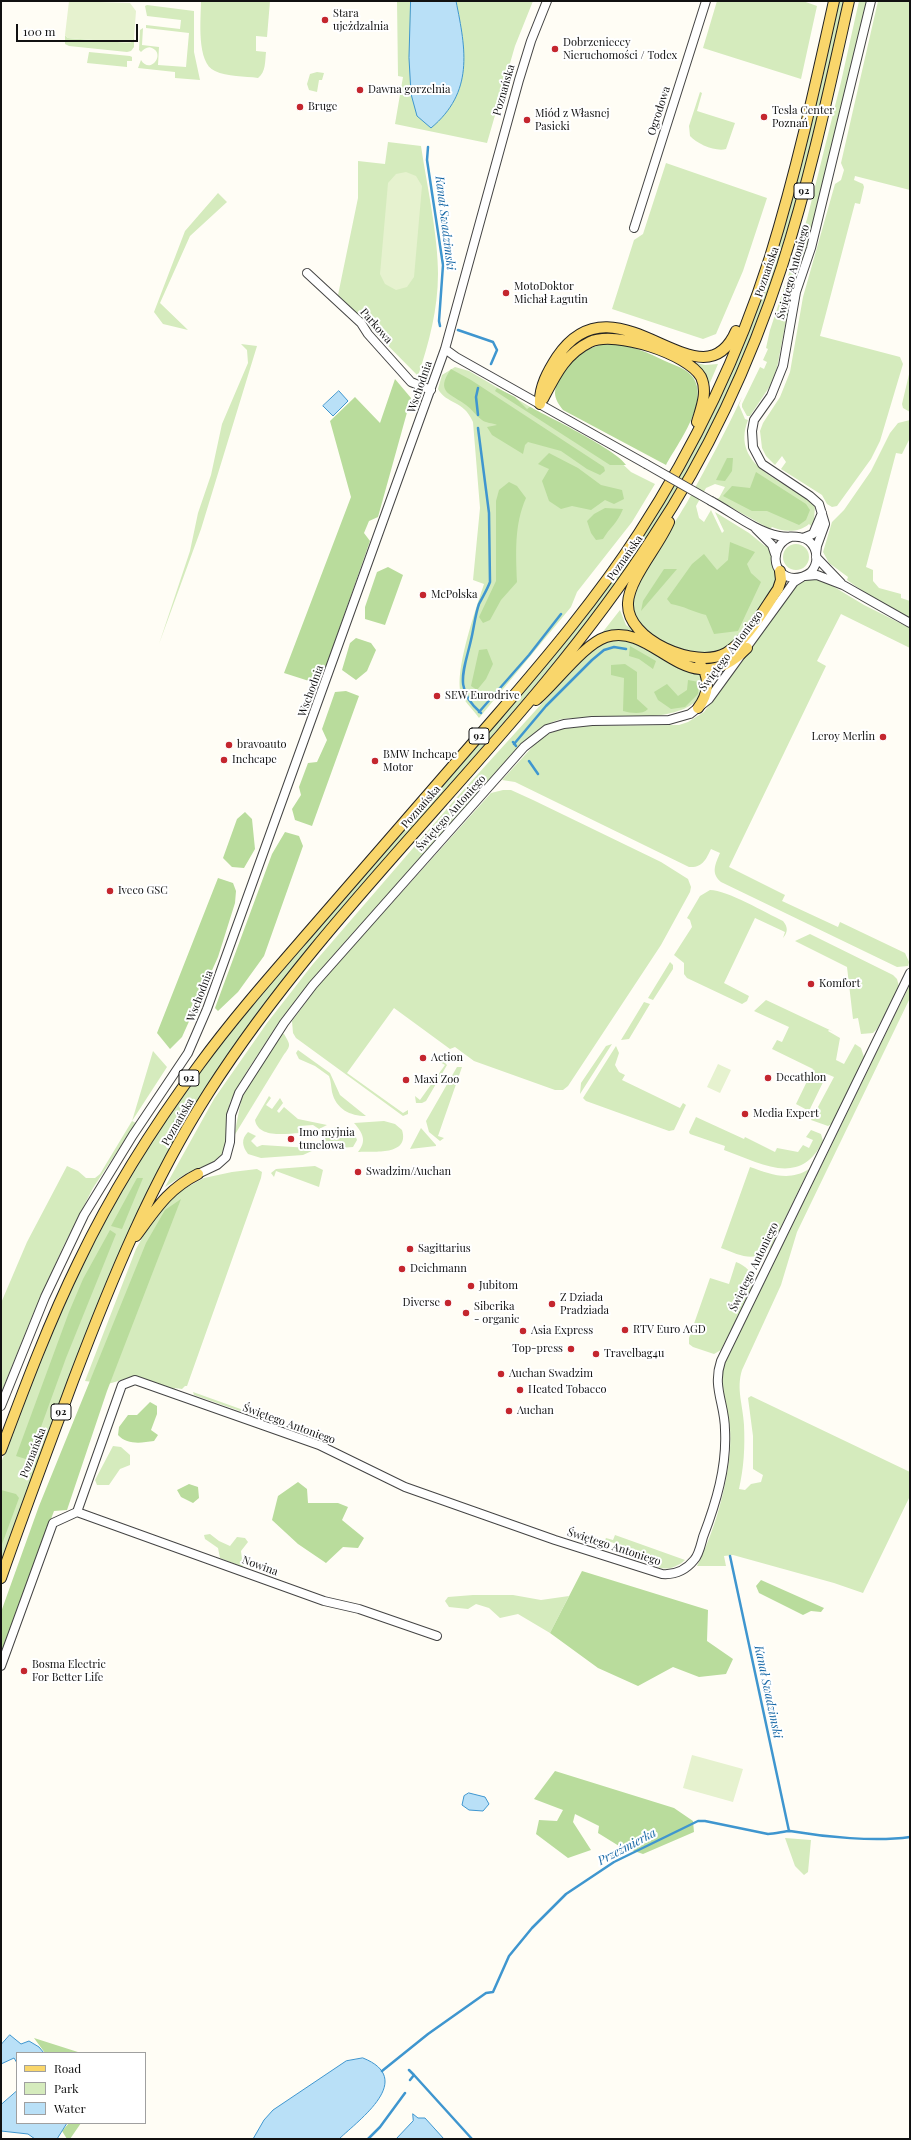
<!DOCTYPE html>
<meta charset="utf-8">
<style>
body{margin:0}
#map{position:relative;width:911px;height:2140px;overflow:hidden;background:#fffdf5;font-family:"Playfair Display",serif}
canvas{display:block}
.frame{position:absolute;inset:0;border:2px solid #111;pointer-events:none}
.legend{position:absolute;left:16px;top:2052px;width:130px;height:72px;box-sizing:border-box;background:#fff;border:1px solid #a0a0a0;margin:0;padding:5px 7px;list-style:none;font-size:12px;color:#111}
.legend li{display:flex;align-items:center;gap:8px;height:20px}
.legend b{width:20px;border:1px solid #a0a0a0}
.scale{position:absolute;left:16px;top:24px;width:122px;height:18px;box-sizing:border-box;border:2px solid #111;border-top:0;padding-left:5px;font-size:12px;line-height:14px;white-space:nowrap;color:#111;-webkit-text-stroke:3px #fff;paint-order:stroke}
</style>
<div id="map">
<canvas width="911" height="2140"></canvas>
<div class="frame"></div>
<ul class="legend">
<li><b style="height:5px;background:#f9d66b"></b>Road</li>
<li><b style="height:11px;background:#d5ebbd"></b>Park</li>
<li><b style="height:11px;background:#b9e0f7"></b>Water</li>
</ul>
<div class="scale">100 m</div>
</div>
<script>
const context = document.querySelector('canvas').getContext('2d');
context.lineJoin = 'round';
function paint(path, color) { context.fillStyle = color; context.fill(path, 'evenodd'); }
function strokePath(path, color, width, dash) { context.strokeStyle = color; context.lineWidth = width; context.lineCap = dash ? 'butt' : 'round'; context.setLineDash(dash || []); context.stroke(path); }
function drawText(font, color, halo, rows, align = 'center') {
  context.font = font + ' "Playfair Display",serif'; context.lineWidth = 4; context.setLineDash([]); context.textBaseline = 'middle'; context.strokeStyle = halo; context.fillStyle = color; for (const [text, x, y, turn = 0] of rows) {
    context.save(); context.translate(x, y); context.rotate((+turn || 0) * Math.PI / 180); context.textAlign = isNaN(turn) ? turn : align; if (halo) context.strokeText(text, 0, 0); context.fillText(text, 0, 0); context.restore();
  }
}
paint(new Path2D(`
 M201,1H270L267,37L256,36V51L266,52C265,61 266,72 258,78C245,76 227,77 215,71C196,63 201,18 201,1Z
 M397,1H533L515,46L487,143L395,124L403,77L398,76Z
 M717,1H803L817,6L801,79L703,48Z
 M839,1H845C815,131 786,258 733,382C671,527 569,648 466,766C413,828 359,890 305,953L267,1000L215,1075L150,1188L104,1287L1,1569V1463L37,1366L62,1306L102,1225L148,1146L207,1061L239,1021L595,603L732,370L817,97Z
 M859,1H867L815,215L789,305L777,368L770,386L750,416H747L742,407V404L760,367L764,369L767,362L763,360L768,349L766,348L770,330L807,219L841,82Z
 M878,1H910V190L855,176L854,180L863,184L864,187L860,204L855,203L820,336L900,357L903,364L880,441L871,459L837,506L832,507L827,504L822,495L781,469L786,462L782,456L775,465L766,456L762,448L760,431L763,423L780,397L790,372L803,297L835,184L841,180L844,170L841,163Z
 M147,5L194,11V52L200,80L175,78V72L138,68L141,60C150,75 166,54 152,48C148,46 144,49 141,52L139,50L140,30L143,28L142,45L159,47L158,65L186,67L189,33L146,28V25L180,29L181,20L147,16L145,6Z
 M65,35L68,38L130,43L134,38V47L131,51L127,52L69,46L65,44Z
 M89,52L130,56L132,57V61H127V67L87,63Z
 M317,72L324,73L322,80H319L317,92L309,90L307,84L310,74Z
 M700,92L702,93L697,111L735,123L726,149C716,152 697,144 690,136L689,126Z
 M388,142L421,146C427,186 438,235 438,274C438,309 429,343 418,376L338,295L358,198V161L385,164Z
 M666,163L767,198L743,271L716,334L703,339L612,309L634,240L643,234Z
 M218,193L227,202L190,236L160,303L188,330L163,324L154,312L185,231Z
 M241,344L257,346L201,529L159,644L190,551L198,513L211,475L222,424L248,363L247,350Z
 M697,363L705,365L718,364L709,385L696,364Z
 M455,367L469,371L614,456L631,472L655,484L632,522L577,592L571,607L479,718C474,711 466,703 462,696C452,676 477,606 484,584L473,580L480,508L473,422C463,399 447,405 438,389L442,375Z
 M910,370V412L903,408L902,404Z
 M742,397L739,405L745,419L748,420C729,469 790,481 815,506L814,520L811,526L809,524C799,533 783,532 772,527L770,529L716,499L719,498L725,487L715,484L706,488L696,506L699,518L704,522L711,510L722,533L724,531L715,512L749,533L765,546L767,545C771,550 778,582 775,588C769,602 732,648 717,652C697,659 674,649 657,638C646,631 635,624 632,609C629,589 679,518 690,497C708,464 726,431 742,397Z
 M910,420V438L902,454L896,453L866,567L873,570V581L879,588L901,594V598L910,601V618L871,597L847,580L848,577L829,563L823,552L832,522L844,510L871,471L890,433L898,423Z
 M783 557a13 13 0 1 1 26 0a13 13 0 1 1-26 0Z
 M814,578L826,582L864,605L910,628V648L841,614L817,661L826,666L729,867L785,895L782,901L838,927L840,922L905,953L909,962L908,966L897,967L721,882C710,873 716,863 720,853L711,849C706,859 703,868 689,867L515,782L502,780L536,743L546,735L561,729L579,726L679,725L688,722L704,712L797,584Z
 M620,610L626,625L639,635L622,631L602,633Z
 M616,638L636,642L685,671L701,674C718,733 594,713 562,719C552,721 542,727 535,733L346,941L281,1019L247,1071L230,1102L226,1121L227,1143L221,1157L217,1161L187,1173L165,1187L214,1099L267,1023L313,964L458,796L574,668L599,644Z
 M503,790H511L533,800L661,862L688,879L691,887L690,892L661,945L568,1086L563,1090H555L474,1061L455,1047L450,1049L394,1008L347,1073L403,1113L408,1110V1114L403,1116L296,1038L293,1033L292,1021L321,982L491,793Z
 M710,890C727,890 766,913 783,921C788,927 788,932 783,938L785,932L755,918L724,983L749,996L747,1001L742,1004L687,978L684,974V963L674,955L692,927L690,920L687,918L700,896Z
 M810,934L893,975L897,979L899,986L877,1029L873,1033L861,1034L858,1018L853,1019L847,967L795,941Z
 M670,962L673,965V969L653,1000L648,998Z
 M910,984V998L797,1232L781,1285L742,1370C736,1389 743,1405 744,1425C745,1447 744,1467 739,1489L745,1490L751,1484L761,1482L763,1475L753,1469V1436L748,1398L751,1396L910,1472V1496L863,1593L834,1583L733,1555L724,1556L726,1566H697C716,1529 733,1469 730,1428C728,1406 719,1386 724,1365Z
 M766,1000L834,1032L829,1030L828,1031L840,1038L836,1060L844,1064L855,1044L861,1048L864,1057L832,1124L828,1126L811,1120L834,1077L827,1074L809,1111L796,1104L813,1069L772,1049L777,1040L782,1042L789,1027L754,1011Z
 M644,1002L650,1004L629,1039L621,1040Z
 M282,1033L284,1034C291,1046 291,1045 283,1056L234,1136L242,1096Z
 M612,1044L580,1094L581,1083L606,1046Z
 M616,1046L619,1053L615,1065L619,1072L625,1075L622,1080L680,1108L683,1103L686,1105L674,1130L669,1131L586,1101L583,1098Z
 M298,1050L330,1073L340,1095L366,1116C350,1116 336,1109 332,1092C331,1086 331,1081 329,1076L315,1066L299,1059L296,1053Z
 M153,1051L167,1067L132,1121L136,1123L93,1188L64,1245L33,1314L1,1393V1303L27,1242L67,1166L78,1171L86,1178H95L100,1174L132,1121Z
 M440,1062H444L447,1065L426,1101L422,1103H416L415,1096L420,1100L445,1065Z
 M457,1067H462L438,1136L444,1138L440,1141L429,1132L426,1121Z
 M269,1096L271,1098L266,1105L272,1109L280,1098L283,1103L277,1111L279,1113L284,1107L298,1119L327,1125L319,1129L313,1125L299,1126V1133C285,1134 258,1138 255,1120Z
 M696,1117L744,1139L745,1137L775,1152L777,1148L798,1152L803,1145L809,1148L813,1140L806,1137L811,1130L821,1134L823,1141C800,1188 761,1163 724,1150L725,1146L690,1134L689,1132Z
 M384,1121L395,1124L402,1130C410,1156 374,1151 358,1152C367,1141 363,1133 354,1123Z
 M336,1127L354,1132L357,1140L353,1147L314,1150L303,1155L261,1158L248,1154C242,1146 241,1139 248,1132L256,1136L251,1141L257,1147L262,1145L309,1148C320,1145 326,1132 336,1127Z
 M421,1128L436,1145V1146L410,1149Z
 M315,1166L323,1170L319,1187L276,1171L274,1177L271,1173L276,1169Z
 M750,1167C770,1174 789,1182 809,1169L771,1247C755,1264 740,1255 721,1248Z
 M257,1169L262,1172L261,1178L187,1386H185L182,1389L175,1388L174,1390L132,1377L108,1384L85,1381L136,1249L154,1216L180,1191L204,1178L232,1172Z
 M736,1262C746,1266 753,1272 752,1282C752,1292 727,1338 721,1350L714,1354L693,1347L689,1344V1338L710,1278L729,1284Z
 M193,1392L302,1431L300,1432L194,1395Z
 M113,1446L121,1447L130,1455V1465L120,1469L109,1485H97L95,1480Z
 M210,1534L219,1541L230,1546L237,1537L245,1538L248,1542L241,1551L243,1567L220,1558L218,1548L205,1539L204,1535Z
 M615,1535L685,1560C677,1568 661,1573 652,1563V1556L605,1540L606,1538L613,1540Z
 M473,1595H513L541,1600L569,1596L550,1633L518,1614L500,1618L489,1608L476,1604L468,1609L449,1607L445,1601L448,1597Z
 M785,1838L811,1840L808,1872L804,1875L795,1866Z`), '#d5ebbd');
paint(new Path2D(`
 M613,344C632,345 648,353 665,361C674,365 685,368 692,376C711,400 678,443 666,465L563,410C559,405 555,399 555,393C556,373 579,351 597,346C602,344 608,344 613,344Z
 M451,369L471,380L604,467L605,471L600,475L587,469L561,451L528,442L525,445L523,454L492,435L487,427L497,425C493,423 485,423 482,420C476,416 472,409 466,405C452,394 434,393 451,369Z
 M395,379L411,398L378,517L369,521L364,533L370,541L323,675L309,681L284,673L351,497L330,421L355,397L380,423Z
 M497,388L515,397L527,409L530,407C549,417 617,450 626,465H610L495,391Z
 M549,453L578,468L601,485L622,490L624,499L614,504L605,500L591,510L572,506L561,509L549,501L542,481L549,469L538,464Z
 M727,458H733L732,471L725,481L716,480Z
 M756,472L806,504L810,510L806,520L799,525L767,511H752L723,496L732,486L750,488Z
 M509,482L517,486L526,498C514,525 516,553 517,582L501,600L490,620L483,623L479,617L496,581V501L499,490Z
 M605,508L623,509C617,524 610,527 603,539L596,540L591,533L587,521L594,514Z
 M730,542L755,552L747,564L751,573L761,582L738,631L714,634L706,615C693,612 684,606 671,604L667,599L692,564L704,554L717,570L728,560Z
 M388,567L403,575L385,625L365,619V607L377,572Z
 M664,569H677L641,611L643,601Z
 M356,638L371,643L376,650L367,671L356,680L342,670L350,643Z
 M630,646L656,661L653,669L639,659L629,656Z
 M487,649L493,664L486,679L477,690L471,686L479,650Z
 M625,664L637,672V699L648,709C642,715 631,713 623,711L624,678L611,675V665Z
 M688,680L699,682L698,694L685,707L671,709L658,700L654,692L667,684L678,696L687,690Z
 M346,691L359,696L312,826L295,820L292,809L301,795L299,787L308,763L317,762L327,740L322,729L335,692Z
 M245,812L252,819L255,849L244,868L232,867L223,858L237,819Z
 M285,832L299,836L303,846L264,956L238,992L218,1011L215,1008L272,854Z
 M218,878L233,883L236,891L235,903L218,957L182,1037L170,1049L157,1033Z
 M190,1103L179,1125L164,1145L173,1121Z
 M137,1178H143L122,1229L111,1226Z
 M181,1199L107,1391L67,1510L54,1511L1,1653V1612L39,1506L146,1243L165,1210Z
 M110,1230L116,1234L66,1358L29,1460L16,1456L69,1312L83,1279Z
 M150,1402L157,1406V1414L151,1430L158,1435L154,1441C141,1443 127,1445 118,1435L119,1427L128,1415H137Z
 M298,1482L307,1489L308,1503H338L348,1507L342,1520L364,1538L358,1548L343,1547L326,1563L298,1544L272,1520L278,1496Z
 M189,1484L198,1487L199,1498L193,1503L181,1497L177,1490Z
 M1,1490L16,1494L19,1498L1,1547Z
 M582,1571L708,1610L707,1641L733,1659L726,1674L699,1677L673,1667L638,1686L598,1668L550,1633Z
 M761,1580L824,1608L821,1612L811,1611L803,1615L759,1593L756,1586Z
 M555,1771L674,1808L693,1821L694,1832L643,1854L619,1846L598,1833L599,1826L575,1814L573,1822L591,1850L568,1858L536,1834L539,1820L557,1821L563,1810L534,1799Z
 M34,2038L81,2053H45Z
 M69,2123H81L70,2139H67L62,2131Z`), '#b9dc9c');
paint(new Path2D(`
 M69,1L130,3L136,11L134,38L130,43L68,38L65,35Z
 M406,172L416,176L422,186L414,277L407,287L396,290L385,284L380,274L388,183L396,174Z
 M718,1064L731,1070L720,1093L707,1087Z
 M692,1755L743,1769L733,1802L683,1788Z`), '#e6f2cf');
const water = new Path2D(`
 M411,1H456C466,50 474,92 431,128L417,116L411,94L409,58Z
 M339,391L348,401L333,416L323,406Z
 M469,1793L485,1797L489,1804L483,1811L469,1810L462,1805L464,1796Z
 M10,2035L21,2044L29,2041L39,2047L44,2053H17V2063L14,2058L1,2064V2045Z
 M363,2058C416,2079 360,2119 339,2139H253L264,2120L273,2110L346,2061Z
 M17,2091V2123H67L57,2139H35L28,2134L1,2131V2105Z
 M413,2114L418,2118H425L444,2139H396L413,2121Z`);
paint(water, '#b9e0f7');
strokePath(water, '#3f96cf', 1);
strokePath(new Path2D(`
 M428,147L427,160L443,265L439,321L440,326
 M458,330L493,342L497,350L491,364
 M478,388L476,397L478,415
 M478,428L489,513L490,582C487,590 483,596 479,604C475,615 474,628 471,640C464,671 453,689 481,713
 M479,712L529,655L561,614
 M513,742L516,746
 M514,744L546,706L592,660L604,650L614,647L626,649
 M529,761L538,774
 M730,1556L789,1831
 M409,2070L414,2075L410,2080
 M382,2071L428,2034L486,1993L493,1992L509,1956L532,1928L566,1894L614,1862L698,1821H705L768,1834C775,1834 785,1831 790,1831C825,1837 875,1842 910,1837
 M414,2075L472,2139
 M368,2139L380,2127L405,2093`), '#3f96cf', 2.5);
const minor = new Path2D(`
 M634,228L706,1
 M307,273L361,323L368,334L411,382L431,390
 M445,349L456,357L646,464
 M711,501C733,513 755,531 779,536C789,538 800,534 809,541C818,549 819,563 811,572C806,576 800,578 794,578C770,576 770,544 791,537
 M756,529L772,545L775,554
 M803,538L813,534L822,513
 M816,554L817,546L825,524L819,504L810,496L762,464L753,447L752,431L754,420L771,396L783,366L796,292L811,248L871,1
 M816,557L841,583
 M805,576L817,575L843,585L910,623
 M198,1174L217,1165L226,1157L230,1142L231,1115L239,1093L284,1023L313,985L524,747L547,729L564,724L592,721L669,720L690,714L709,699L794,582L802,577
 M1,1406L45,1297L84,1215L133,1135L188,1053L207,1009L445,349L519,80L531,41L547,1
 M77,1512L122,1385L135,1380L319,1445L405,1487L555,1540L662,1574C675,1575 686,1570 694,1560C699,1555 701,1544 703,1537C716,1503 727,1467 725,1430C725,1404 712,1387 721,1361L910,973
 M77,1512L324,1601L359,1609L437,1636
 M1,1666L53,1523L77,1512`);
const major = new Path2D(`
 M543,399C555,376 565,354 590,342C615,330 688,354 701,377C708,392 701,408 697,422
 M540,404C539,387 548,371 557,357C616,269 701,412 736,331
 M669,522C659,546 629,579 628,603C626,640 696,670 726,653C747,641 764,609 778,589L781,580L780,571
 M536,700C555,684 584,644 606,637C656,621 687,708 747,648
 M698,708C708,695 711,678 700,664
 M136,1236C156,1209 168,1189 198,1174
 M1,1450C25,1386 49,1322 79,1261C112,1192 153,1127 199,1065C234,1017 274,972 313,927C374,856 436,786 497,715C547,657 597,598 639,533C694,448 739,354 770,257C796,173 815,87 834,1
 M1,1578C24,1512 49,1446 73,1381C111,1281 151,1183 209,1092C337,892 524,737 653,537C708,454 751,361 782,266C810,179 829,90 849,1`);
strokePath(minor, '#444', 10);
strokePath(major, '#222', 12);
strokePath(minor, '#fff', 8);
strokePath(major, '#f9d66b', 10);
const minorBridge = new Path2D(`
 M646,464L711,501`);
strokePath(minorBridge, '#444', 10, []);
strokePath(minorBridge, '#fff', 8);
for (const [x, y, r, color] of [
 [325,20,4,"#c4262e"],
 [555,49,4,"#c4262e"],
 [360,90,4,"#c4262e"],
 [300,107,4,"#c4262e"],
 [764,117,4,"#c4262e"],
 [527,120,4,"#c4262e"],
 [506,293,4,"#c4262e"],
 [423,595,4,"#c4262e"],
 [437,696,4,"#c4262e"],
 [883,737,4,"#c4262e"],
 [229,745,4,"#c4262e"],
 [224,760,4,"#c4262e"],
 [375,761,4,"#c4262e"],
 [110,891,4,"#c4262e"],
 [811,984,4,"#c4262e"],
 [423,1058,4,"#c4262e"],
 [768,1078,4,"#c4262e"],
 [406,1080,4,"#c4262e"],
 [745,1114,4,"#c4262e"],
 [291,1139,4,"#c4262e"],
 [358,1172,4,"#c4262e"],
 [410,1249,4,"#c4262e"],
 [402,1269,4,"#c4262e"],
 [471,1286,4,"#c4262e"],
 [448,1303,4,"#c4262e"],
 [552,1304,4,"#c4262e"],
 [466,1313,4,"#c4262e"],
 [625,1330,4,"#c4262e"],
 [523,1331,4,"#c4262e"],
 [571,1349,4,"#c4262e"],
 [596,1354,4,"#c4262e"],
 [501,1374,4,"#c4262e"],
 [520,1390,4,"#c4262e"],
 [509,1411,4,"#c4262e"],
 [24,1671,4,"#c4262e"]
]) { const dot = new Path2D(); dot.arc(x, y, r, 0, 2 * Math.PI); context.fillStyle = color; context.fill(dot); strokePath(dot, '#fff', 1.5); }
for (const [x, y, w] of [
 [804,191,20],
 [479,736,20],
 [189,1078,20],
 [61,1412,20]
]) { const box = new Path2D(); box.roundRect(x - w / 2, y - 8, w, 16, 3); context.fillStyle = '#fff'; context.fill(box); strokePath(box, '#111', 1); }
drawText('bold 10px', '#111', null, [
 ["92",804,191],
 ["92",479,736],
 ["92",189,1078],
 ["92",61,1412]
]);
drawText('11px', '#111', '#fff', [
 ["Stara",333,14],
 ["ujeżdzalnia",333,27],
 ["Dobrzenieccy",563,43],
 ["Nieruchomości / Todex",563,56],
 ["Dawna gorzelnia",368,90],
 ["Bruge",308,107],
 ["Tesla Center",772,111],
 ["Poznań",772,124],
 ["Miód z Własnej",535,114],
 ["Pasieki",535,127],
 ["MotoDoktor",514,287],
 ["Michał Łagutin",514,300],
 ["McPolska",431,595],
 ["SEW Eurodrive",445,696],
 ["Leroy Merlin",875,737,"right"],
 ["bravoauto",237,745],
 ["BMW Inchcape",383,755],
 ["Motor",383,768],
 ["Inchcape",232,760],
 ["Iveco GSC",118,891],
 ["Komfort",819,984],
 ["Action",431,1058],
 ["Decathlon",776,1078],
 ["Maxi Zoo",414,1080],
 ["Media Expert",753,1114],
 ["Imo myjnia",299,1133],
 ["tunelowa",299,1146],
 ["Swadzim/Auchan",366,1172],
 ["Sagittarius",418,1249],
 ["Deichmann",410,1269],
 ["Jubitom",479,1286],
 ["Z Dziada",560,1298],
 ["Pradziada",560,1311],
 ["Diverse",440,1303,"right"],
 ["Siberika",474,1307],
 ["- organic",474,1320],
 ["RTV Euro AGD",633,1330],
 ["Asia Express",531,1331],
 ["Top-press",563,1349,"right"],
 ["Travelbag4u",604,1354],
 ["Auchan Swadzim",509,1374],
 ["Heated Tobacco",528,1390],
 ["Auchan",517,1411],
 ["Bosma Electric",32,1665],
 ["For Better Life",32,1678]
], 'left');
drawText('11px', '#111', '#fff', [
 ["Poznańska",504,90,-74],
 ["Ogrodowa",659,111,-72],
 ["Poznańska",767,272,-71],
 ["Świętego Antoniego",793,272,-75],
 ["Parkowa",376,326,49],
 ["Wschodnia",420,387,-71],
 ["Poznańska",625,558,-55],
 ["Świętego Antoniego",731,651,-53],
 ["Wschodnia",311,691,-70],
 ["Poznańska",421,807,-49],
 ["Świętego Antoniego",451,813,-48],
 ["Wschodnia",200,996,-69],
 ["Poznańska",178,1122,-60],
 ["Świętego Antoniego",754,1267,-64],
 ["Świętego Antoniego",289,1424,20],
 ["Poznańska",33,1453,-69],
 ["Świętego Antoniego",614,1547,18],
 ["Nowina",260,1566,20]
]);
drawText('italic 12px', '#1768a6', '#fff', [
 ["Kanał Swadzimski",445,223,83],
 ["Kanał Swadzimski",768,1692,78],
 ["Przeźmierka",627,1847,-28]
]);
</script>
